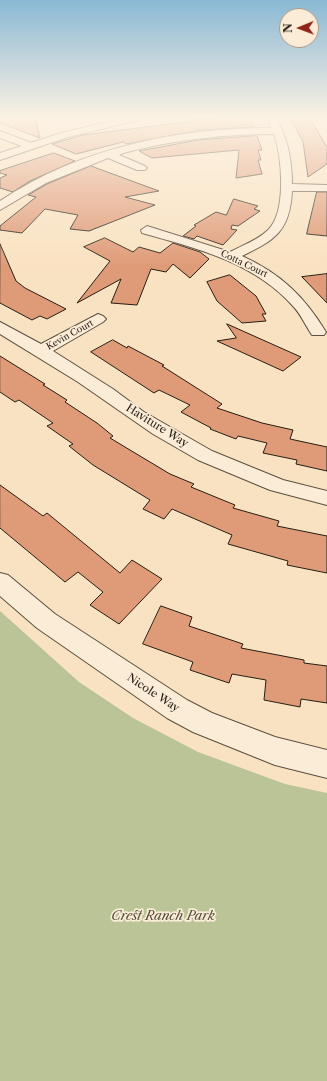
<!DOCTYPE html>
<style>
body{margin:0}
#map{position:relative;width:327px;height:1081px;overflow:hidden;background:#f9e2c1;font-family:"Libre Caslon Text",serif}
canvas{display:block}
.north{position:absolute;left:279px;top:8px;width:40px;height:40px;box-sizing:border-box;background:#fbecd7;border:1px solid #a69a89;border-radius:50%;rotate:269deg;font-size:11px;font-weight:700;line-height:16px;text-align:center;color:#261e14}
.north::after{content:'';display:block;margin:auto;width:14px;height:18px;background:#8f2418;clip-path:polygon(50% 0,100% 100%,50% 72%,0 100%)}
</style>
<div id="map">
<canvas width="327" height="1081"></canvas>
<div class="north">N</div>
</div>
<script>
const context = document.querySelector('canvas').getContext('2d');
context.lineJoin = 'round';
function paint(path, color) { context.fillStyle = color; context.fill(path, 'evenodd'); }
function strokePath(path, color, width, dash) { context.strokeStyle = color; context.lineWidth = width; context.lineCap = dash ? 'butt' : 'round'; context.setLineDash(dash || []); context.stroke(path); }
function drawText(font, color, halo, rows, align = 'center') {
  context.font = font + ' "Libre Caslon Text",serif'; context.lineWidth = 3.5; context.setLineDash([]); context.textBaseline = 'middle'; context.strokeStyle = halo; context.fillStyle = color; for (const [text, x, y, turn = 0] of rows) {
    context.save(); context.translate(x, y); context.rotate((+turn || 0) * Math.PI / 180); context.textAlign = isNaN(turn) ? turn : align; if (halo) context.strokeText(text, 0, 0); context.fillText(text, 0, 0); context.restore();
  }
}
paint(new Path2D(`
 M0,611L79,682L133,718L198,752L285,784L327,793V1081H0Z`), '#bac496');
const building = new Path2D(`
 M0,117H35L40,138L0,123Z
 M290,117H309L327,147V164L308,177L303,142Z
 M250,118L253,127L200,130L127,144L123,142L76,154L52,144L83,135L193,121L192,120Z
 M257,136L262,150H258L261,160H258L262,174L236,178L239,150L152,158L139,151L198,140Z
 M54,153L75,161L30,181L13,192L0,188V178L7,175L0,173V171Z
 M91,166L159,191L125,197L155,205L89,231L70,229L78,215L45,209L22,233L0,230V226L36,197L28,195L47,184Z
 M317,192H327V236L307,234Z
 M234,199L258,206L254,209L260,211L238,226L232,225L231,229L237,230L223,245L197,236L194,239L183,236L196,226L194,225L216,212L226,215Z
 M105,238L133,252L139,247L160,253L173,243L200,252L209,259L190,278L173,264L166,272L151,269L137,305L111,303L121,279L77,303L110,261L84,247Z
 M0,244L16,281L25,288L66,309L47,319L40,316L32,320L0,303Z
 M327,274V303L302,277Z
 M230,275L256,296L266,314H262L266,321L242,323L217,301L207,282Z
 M227,324L301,357L283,371L217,341L236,338Z
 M113,340L127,348L128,346L164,365L162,366L222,404L217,408L262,423L293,430L290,439L327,447V471L296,464L297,460L263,453L267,443L238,436L236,439L210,429L211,428L181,412L190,405L159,390L154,393L91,352Z
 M0,356L45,384L43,385L67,400L65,402L97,423L113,436L110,438L170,474L194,484L191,487L235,505L233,508L279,521L277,526L327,536V573L287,565L288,561L228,544L232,535L172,509L164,519L143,509L150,500L93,465L69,446L73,444L47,426L53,423L19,400L15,402L0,392Z
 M0,485L43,516L47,513L120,573L132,560L162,579L119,624L90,605L103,592L78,572L65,582L0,528Z
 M161,606L192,617L189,626L243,644L241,648L304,660V663L327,666V703L301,699L300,707L264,700L266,680L232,674L229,683L190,670L193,662L143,644Z`);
paint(building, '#df9a77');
strokePath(building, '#261e14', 1);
const minor = new Path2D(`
 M107,117H119L125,121L120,124Z
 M267,117H275C288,137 292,160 292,184L327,185V191H292C290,231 275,240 242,256C281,274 304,296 326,332L324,335H312C305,325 301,314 292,305C253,262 196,248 142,233L141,230L147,226L230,252C243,245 258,240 268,230C287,212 282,157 274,134C222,134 173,140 123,153L119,155L145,166L147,168L145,170H137L108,158L46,183L0,210V201C79,148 177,128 271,128Z
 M0,131L34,144L35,146L30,149L0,138Z
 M98,314L103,316L106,319L103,322L53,351L113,389L144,412L212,451L283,480L327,491V505L270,490L198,460L153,434L78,382L0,334V322L41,344Z
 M0,573L8,575L55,614L187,700L212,713L275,737L327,750V778L275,765L193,732L167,718L37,628L0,596Z`);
const tertiary = new Path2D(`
 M129,117H145L143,119L68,137L0,160V153L61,133Z`);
strokePath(minor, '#5b4f3f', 2);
strokePath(tertiary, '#5b4f3f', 2);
paint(minor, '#fbecd7');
paint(tertiary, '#fbecd7');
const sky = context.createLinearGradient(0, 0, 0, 268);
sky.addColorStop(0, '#8ab8d4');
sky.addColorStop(0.44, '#fcf2e3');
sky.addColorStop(1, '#fcf2e300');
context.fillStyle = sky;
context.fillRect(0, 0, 327, 268);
drawText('9px', '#261e14', '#fbecd7', [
 ["Cotta Court",244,264,26],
 ["Kevin Court",70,335,-29]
]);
drawText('11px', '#261e14', '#fbecd7', [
 ["Haviture Way",157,426,32],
 ["Nicole Way",153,693,33]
]);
drawText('italic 13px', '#52503b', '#fbecd7', [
 ["Crest Ranch Park",163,916]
]);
</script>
